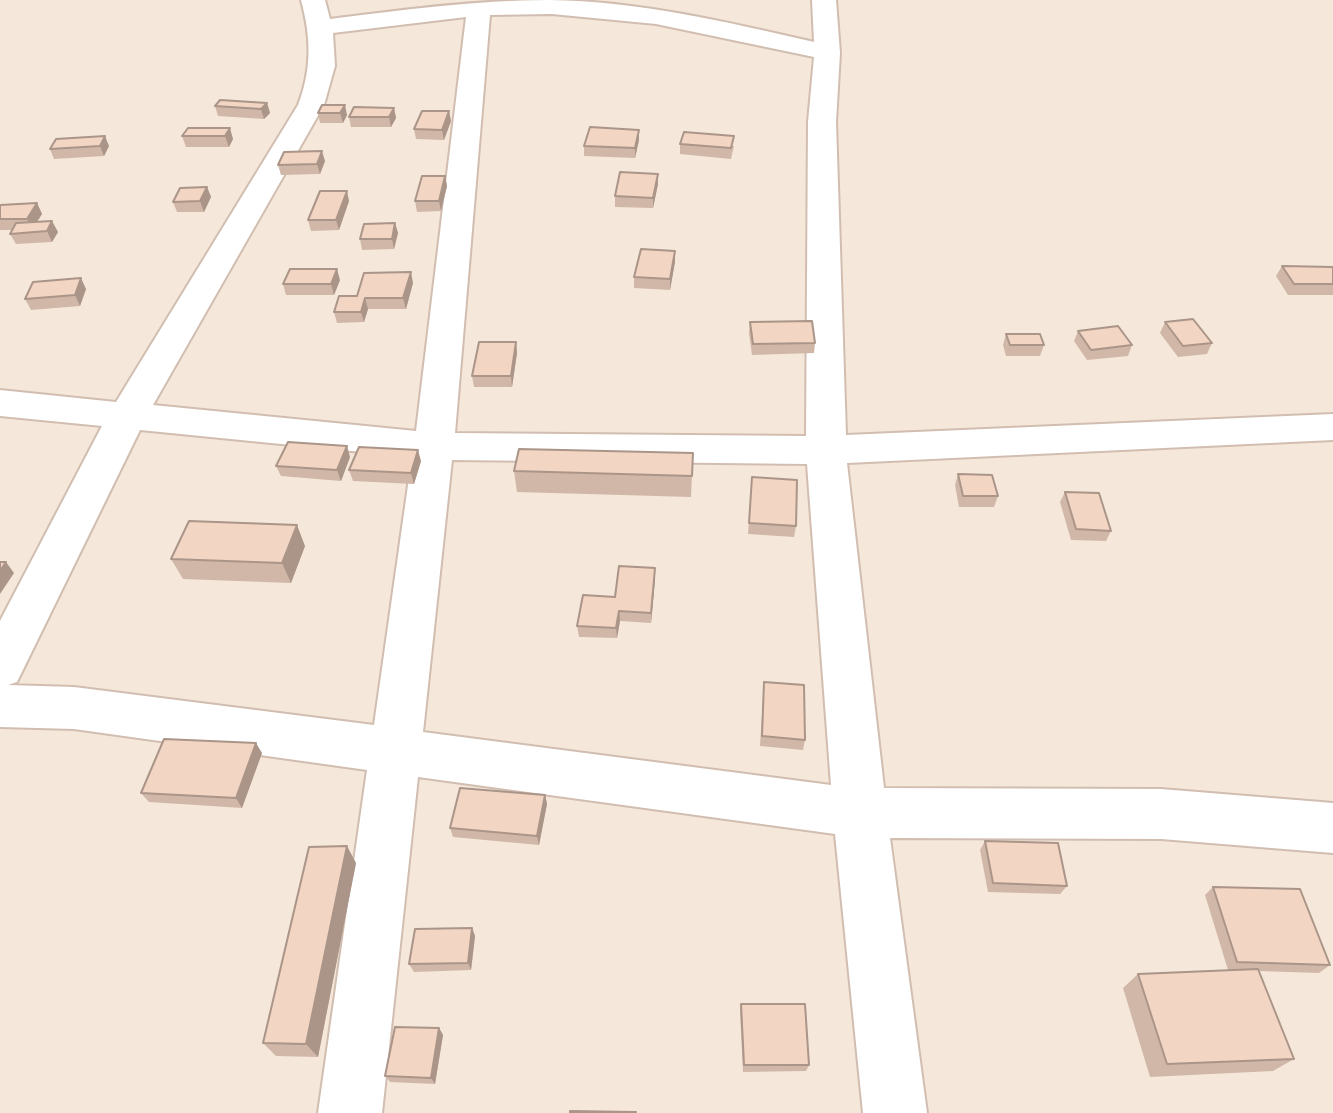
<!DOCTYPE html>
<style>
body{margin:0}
canvas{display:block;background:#fdf6ec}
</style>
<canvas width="1333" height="1113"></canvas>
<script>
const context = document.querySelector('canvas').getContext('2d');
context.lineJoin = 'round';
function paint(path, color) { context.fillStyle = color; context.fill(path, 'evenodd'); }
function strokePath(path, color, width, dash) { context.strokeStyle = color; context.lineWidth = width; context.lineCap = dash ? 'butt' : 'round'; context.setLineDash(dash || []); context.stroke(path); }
paint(new Path2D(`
 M0,0H1333V1113H0Z`), '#f5e8da');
const minor = new Path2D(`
 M301,0H325L330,19C403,10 475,0 549,0C639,1 727,22 814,42L812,0H836L840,53L836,122L846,435L1333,414V440L847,463L884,788L1161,789L1333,803V853L1161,839L890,838L927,1113H863L835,834L418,777L382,1113H318L367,770L74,729L0,727V621L102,426L0,416V390L116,402L298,105C312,69 311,37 301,0ZM552,14L656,24L814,57L808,122L806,436L455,433L490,15ZM466,17L416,431L153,405L324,105L335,66L333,33ZM140,430L412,457L374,725L74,687L8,685L17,682ZM452,460L807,464L831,785L423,732Z`);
strokePath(minor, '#d1beb0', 4);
paint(minor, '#fff');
paint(new Path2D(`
 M267,103L270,113L264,119L218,116L215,106Z
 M322,105L347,115L343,123H320L318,113Z
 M394,108L396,118L391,127H351L349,117Z
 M451,121L444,140L416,139L414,129Z
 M188,128L233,139L229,147H186L182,136Z
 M639,130V140L635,158L584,156V146Z
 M680,144L734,146L731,159L680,154Z
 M109,146L104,156L54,159L50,149Z
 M325,161L320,174L281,175L278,165Z
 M445,176L447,186L441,211L417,212L415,201Z
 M658,184L653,208L615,207V196Z
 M207,187L211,197L204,212H177L173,202Z
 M349,201L339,230L311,231L308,220Z
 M37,203L42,214L37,222L58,232L52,242L16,244L10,234L12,230H0V205Z
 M395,223L398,233L394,249L362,250L360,239Z
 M675,262L670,290L634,288V277Z
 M1282,266L1333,267V295H1288L1276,276Z
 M340,280L334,295H286L283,284Z
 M413,283L406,309H368L364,322L337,323L334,312L357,296Z
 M86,289L80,306L31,310L25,299Z
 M750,322L815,343L814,353L752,355L749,333Z
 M1165,322L1212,343L1207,354L1178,357L1160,333Z
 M1078,331L1132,345L1128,356L1087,360L1074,341Z
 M1006,334L1044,345L1040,356H1006L1003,345Z
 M516,342L517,353L512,387H474L472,376Z
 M693,453L691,497L517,492L514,471Z
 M350,457L341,481L281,476L276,466Z
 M421,461L414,484L353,481L349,470Z
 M958,474L998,496L994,507H959L955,485Z
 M752,477L796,526L794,537L748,534Z
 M1065,492L1111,531L1106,541L1071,540L1060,502Z
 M305,546L291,583L183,579L171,559Z
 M655,579L651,623L620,621L617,638L579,637L577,626L615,597Z
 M764,682L805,740L803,750L760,746Z
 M262,753L242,808L149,802L141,793Z
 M545,795L547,804L539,845L453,837L450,828Z
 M985,841L1067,886L1060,894L988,892L980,850Z
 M356,863L318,1057L276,1056L263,1043Z
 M1213,887L1330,965L1319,973L1258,971L1294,1059L1273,1071L1150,1077L1123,988L1138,974L1228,970L1205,895Z
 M472,928L475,936L471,970L414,972L409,964Z
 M741,1004L809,1065L806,1071L743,1072L740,1011Z
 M439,1028L443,1035L435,1084L390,1082L385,1076Z`), '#d1b7a8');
paint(new Path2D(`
 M267,103L270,113L264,119L261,109Z
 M345,105L347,115L343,123L340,113Z
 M394,108L396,118L391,127L389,117Z
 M449,111L451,121L444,140L442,130Z
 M230,128L233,139L229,147L225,136Z
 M639,130V140L635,158V148Z
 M105,136L109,146L104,156L100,146Z
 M322,151L325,161L320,174L317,164Z
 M658,174V184L653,208V198Z
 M445,176L447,186L441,211L439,201Z
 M207,187L211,197L204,212L200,201Z
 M347,191L349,201L339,230L336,220Z
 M37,203L42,214L32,229L27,219Z
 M52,221L58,232L52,242L47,231Z
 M395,223L398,233L394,249L392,239Z
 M675,251V262L670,290V279Z
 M337,269L340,280L334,295L331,284Z
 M411,272L413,283L406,309L403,298Z
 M81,278L86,289L80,306L75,295Z
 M365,298L368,309L364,322L361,312Z
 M516,342L517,353L512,387L511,376Z
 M347,446L350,457L341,481L337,470Z
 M418,450L421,461L414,484L411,473Z
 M297,525L305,546L291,583L282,563Z
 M6,562L14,573L0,594V571Z
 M655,568V579L651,623V613Z
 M619,611L620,621L617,638L616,628Z
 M256,743L262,753L242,808L236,798Z
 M545,795L547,804L539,845L537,836Z
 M347,846L356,863L318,1057L306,1044Z
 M472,928L475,936L471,970L468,963Z
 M439,1028L443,1035L435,1084L431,1078Z`), '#aa9588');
const building = new Path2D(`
 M220,100L267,103L261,109L215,106Z
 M322,105H345L340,113H318Z
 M354,107L394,108L389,117H349Z
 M422,111H449L442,130L414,129Z
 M590,127L639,130L635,148L584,146Z
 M188,128H230L225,136H182Z
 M684,132L734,136L731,148L680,144Z
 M105,136L100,146L50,149L56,139Z
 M322,151L317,164L278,165L284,152Z
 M620,172L658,174L653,198L615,196Z
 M422,176H445L439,201H415Z
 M207,187L200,201L173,202L180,188Z
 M320,191H347L336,220H308Z
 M37,203L27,219H0V205Z
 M52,221L47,231L10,234L16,223Z
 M395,223L392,239H360L364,224Z
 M641,249L675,251L670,279L634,277Z
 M1282,266L1333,267V284H1294Z
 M290,269H337L331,284H283Z
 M411,272L403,298H365L361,312H334L339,296H357L364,273Z
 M81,278L75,295L25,299L33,282Z
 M1193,319L1212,343L1183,346L1165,322Z
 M812,321L815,343L753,344L750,322Z
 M1118,326L1132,345L1091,350L1078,331Z
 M1006,334H1040L1044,345H1010Z
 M479,342H516L511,376H472Z
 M288,442L347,446L337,470L276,466Z
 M359,447L418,450L411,473L349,470Z
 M519,449L693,453L692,476L514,471Z
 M958,474L992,475L998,496H963Z
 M752,477L797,480L796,526L749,523Z
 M1065,492L1099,493L1111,531L1076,529Z
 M189,521L297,525L282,563L171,559Z
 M0,562H6L0,571Z
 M619,566L655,568L651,613L619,611L616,628L577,626L583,595L615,597Z
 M764,682L804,685L805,740L762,736Z
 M164,739L256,743L236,798L141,793Z
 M460,788L545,795L537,836L450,828Z
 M985,841L1058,843L1067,886L993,883Z
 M347,846L306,1044L263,1043L309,847Z
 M1213,887L1300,889L1330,965L1237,962Z
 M472,928L468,963L409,964L415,929Z
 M1258,969L1294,1059L1167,1064L1138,974Z
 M741,1004H805L809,1065H744Z
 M395,1027L439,1028L431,1078L385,1076Z
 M570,1111L636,1112L570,1113Z`);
paint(building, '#f3d5c3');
strokePath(building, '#aa9588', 2);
</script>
